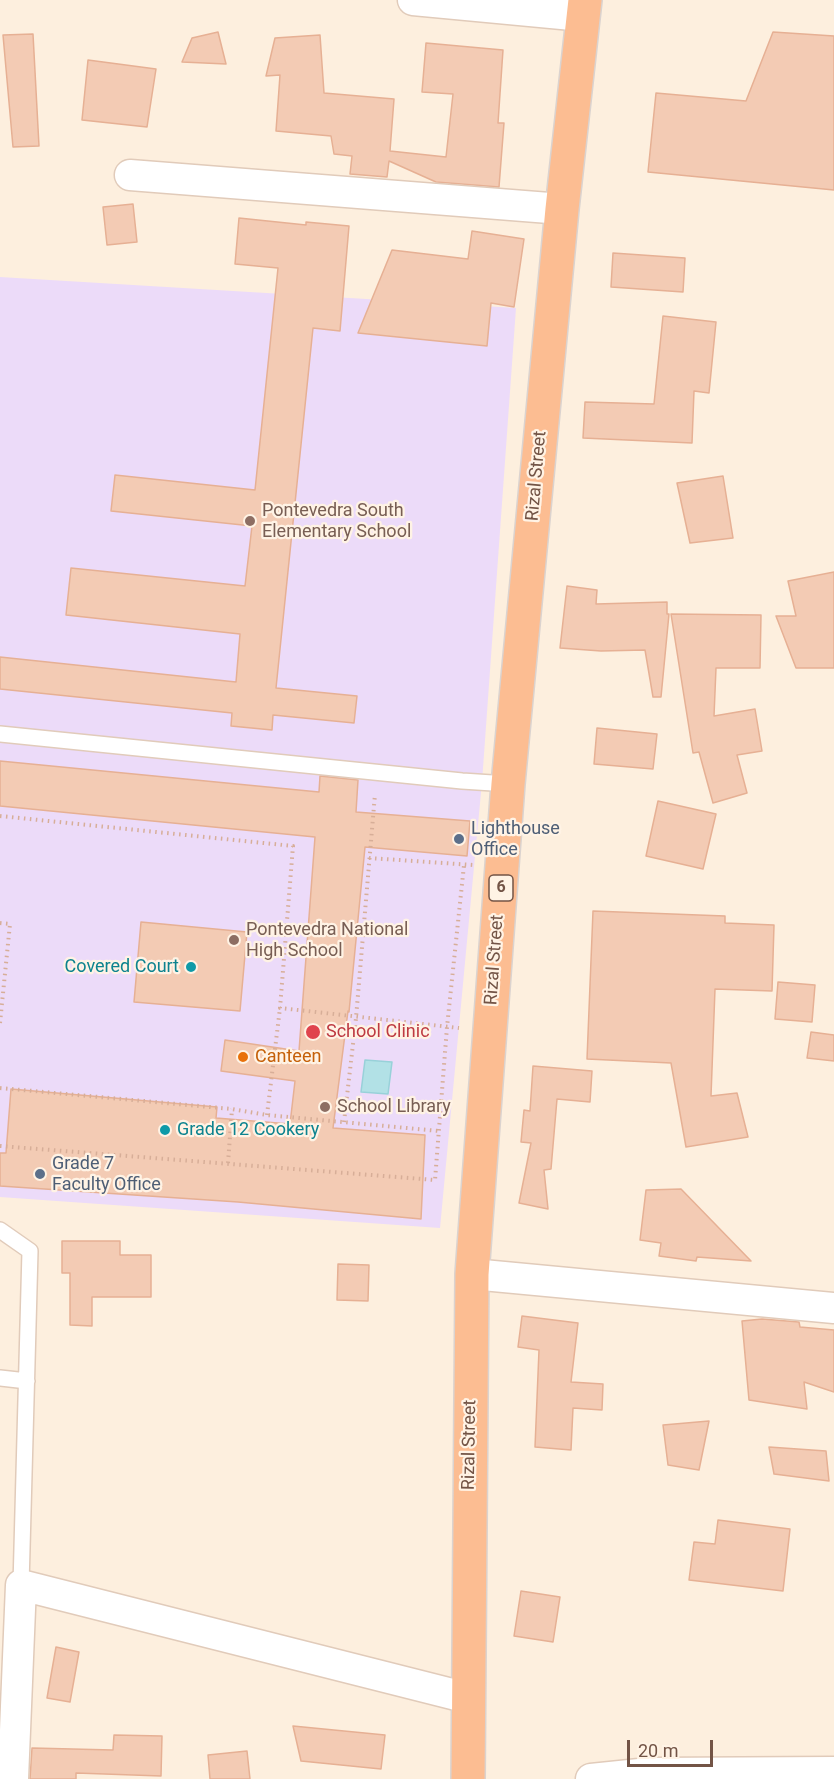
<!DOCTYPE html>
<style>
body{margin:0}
#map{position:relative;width:834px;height:1779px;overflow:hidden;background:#fdefde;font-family:Roboto,sans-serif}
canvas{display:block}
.scale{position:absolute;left:627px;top:1740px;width:86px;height:27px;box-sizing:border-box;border:3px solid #735446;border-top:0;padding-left:8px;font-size:18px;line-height:21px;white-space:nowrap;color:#735446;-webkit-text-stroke:4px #fff3e5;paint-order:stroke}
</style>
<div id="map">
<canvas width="834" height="1779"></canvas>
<div class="scale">20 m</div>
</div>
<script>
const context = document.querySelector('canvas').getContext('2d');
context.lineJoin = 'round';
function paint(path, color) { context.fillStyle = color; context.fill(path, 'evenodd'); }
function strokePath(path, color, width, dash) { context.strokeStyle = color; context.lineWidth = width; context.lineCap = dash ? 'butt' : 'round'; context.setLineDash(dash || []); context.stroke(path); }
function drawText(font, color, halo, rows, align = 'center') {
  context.font = font + ' Roboto,sans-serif'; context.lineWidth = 4.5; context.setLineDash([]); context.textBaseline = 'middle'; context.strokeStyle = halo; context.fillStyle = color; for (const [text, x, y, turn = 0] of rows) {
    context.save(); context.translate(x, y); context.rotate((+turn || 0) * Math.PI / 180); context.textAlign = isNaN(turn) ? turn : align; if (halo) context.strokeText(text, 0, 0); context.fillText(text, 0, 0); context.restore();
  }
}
paint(new Path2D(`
 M0,277L516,308L482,782L440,1228L0,1197Z`), '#ecdbf9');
const water = new Path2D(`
 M365,1060L392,1062L388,1094L361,1092Z`);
paint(water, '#b2e1e6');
strokePath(water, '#98d1d9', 1.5);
const building = new Path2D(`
 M218,32L226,64L182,62L192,38Z
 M773,32L834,36V190L648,172L656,93L746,101Z
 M33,34L39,146L13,147L3,35Z
 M320,35L324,93L394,99L390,151L446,157L453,94L422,92L426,43L503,50L498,123H504L499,187L436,182L389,161L387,177L350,174L352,156L334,154L331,136L276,131L280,75L266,76L275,38Z
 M88,60L156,69L147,127L82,120Z
 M133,204L137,242L107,245L103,207Z
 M239,218L306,225V222L349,226L340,331L313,328L276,688L357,696L354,723L273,715L272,730L231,726L232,713L0,689V657L236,682L240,634L66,615L71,568L245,586L252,526L111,511L115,475L255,490L278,268L235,264Z
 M472,231L524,239L514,307L491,303L487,346L358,333L392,250L468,259Z
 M613,253L685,258L683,292L611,287Z
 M663,316L716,322L709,393L694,391L692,443L583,438L585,402L654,404Z
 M723,476L733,538L690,543L677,483Z
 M834,572V668H796L776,616H796L788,581Z
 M567,586L597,590L596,604L667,602V614H669L661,697H653L645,650L601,651L560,648Z
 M671,614L761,615L760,668H716L714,716L755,709L762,751L737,755L747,793L713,803L699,752L693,753Z
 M597,728L657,734L653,769L594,764Z
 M0,761L319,792L320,776L358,780L356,812L470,821L467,856L365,847L349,1012L348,1011L333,1128L425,1135L421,1219L238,1202L0,1186V1153H6L11,1089L217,1107L216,1118L290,1124L295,1081L221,1071L225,1040L299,1051L315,837L0,806Z
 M658,801L716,814L703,869L646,856Z
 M593,911L725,916V923L774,925L772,991L715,989L711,1096L737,1093L748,1137L686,1147L671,1063L587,1059Z
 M141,922L247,932L240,1011L134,1002Z
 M778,982L815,985L812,1022L775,1019Z
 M811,1032L834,1035V1061L807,1058Z
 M533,1066L592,1071L590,1102L557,1099L551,1169L544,1170L548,1209L519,1203L531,1143L521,1142L524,1110L530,1111Z
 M681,1189L751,1261L697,1257L696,1261L659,1256L661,1243L640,1240L646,1190Z
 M62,1241H120V1255H151V1297H92V1326L70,1325V1273H62Z
 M338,1264L369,1265L368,1301L337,1300Z
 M522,1316L578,1323L571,1382L603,1384L602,1410L573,1408L571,1450L535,1447L539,1350L518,1347Z
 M762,1319L799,1322L800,1327L834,1330V1392L804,1382L807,1409L749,1400L742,1321Z
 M709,1421L699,1470L668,1465L663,1425Z
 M769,1447L826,1451L829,1481L774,1474Z
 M718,1520L790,1529L783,1591L689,1580L694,1542L715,1544Z
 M521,1591L560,1597L553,1642L514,1636Z
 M56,1647L79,1652L70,1702L47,1698Z
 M293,1726L385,1735L381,1769L301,1761Z
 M114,1735L162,1736L161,1776L76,1773V1779H30L32,1748L113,1750Z
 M247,1751L250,1779H210L208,1755Z`);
paint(building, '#f3cbb4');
strokePath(building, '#e6b094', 1.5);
const service = new Path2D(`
 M0,734L462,781L508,784
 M0,1230L30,1251L21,1585
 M0,1378L27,1381`);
const minor = new Path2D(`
 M413,0L583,16
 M130,175L562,209
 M472,1274L834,1308
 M13,1779L21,1585L468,1698
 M591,1779L649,1773L834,1772`);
const trunk = new Path2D(`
 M468,1779L472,1274L508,784L562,209L585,0`);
strokePath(service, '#e1cbba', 18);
strokePath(minor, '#e1cbba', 33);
strokePath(trunk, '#dbd3cf', 36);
strokePath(new Path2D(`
 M0,816L293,846L280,1008L459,1028
 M369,858L473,865
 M0,923L10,924L0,1023
 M0,1088L232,1109L267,1115L439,1131
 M267,1115L280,1008
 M344,1122L356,1018L375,794
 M0,1146L435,1180L447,1027L464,865
 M228,1163L232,1109`), '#d7ae98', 4, [1.5, 4.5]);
strokePath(service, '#fff', 15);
strokePath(minor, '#fff', 30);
strokePath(trunk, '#fcbd92', 33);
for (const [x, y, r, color] of [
 [250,521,6,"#8d6e63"],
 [459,839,6,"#5c6f8a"],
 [234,940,6,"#8d6e63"],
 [191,967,6,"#0f9aa8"],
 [313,1032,8,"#e0444e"],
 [243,1057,6,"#e8710a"],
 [325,1107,6,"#8d6e63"],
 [165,1130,6,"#0f9aa8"],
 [40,1174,6,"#5c6f8a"]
]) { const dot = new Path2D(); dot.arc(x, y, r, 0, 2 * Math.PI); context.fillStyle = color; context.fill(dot); strokePath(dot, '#fff3e5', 2); }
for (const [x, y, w] of [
 [501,888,24]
]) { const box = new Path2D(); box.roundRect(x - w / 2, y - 13, w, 26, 4.5); context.fillStyle = '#fff3e5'; context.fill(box); strokePath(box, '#735446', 1.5); }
drawText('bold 16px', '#735446', null, [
 ["6",501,888]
]);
drawText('18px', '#735446', '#fff3e5', [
 ["Rizal Street",537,476,-85],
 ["Rizal Street",495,960,-86],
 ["Rizal Street",470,1445,-89]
]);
drawText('18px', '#785e54', '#fff3e5', [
 ["Pontevedra South",262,511],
 ["Elementary School",262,532],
 ["Pontevedra National",246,930],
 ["High School",246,951],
 ["School Library",337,1107]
], 'left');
drawText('18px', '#4e5e75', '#fff3e5', [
 ["Lighthouse",471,829],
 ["Office",471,850],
 ["Grade 7",52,1164],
 ["Faculty Office",52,1185]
], 'left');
drawText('18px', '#0d838f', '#fff3e5', [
 ["Covered Court",179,967],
 ["Grade 12 Cookery",177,1130,"left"]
], 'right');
drawText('18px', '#be3a42', '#fff3e5', [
 ["School Clinic",326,1032]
], 'left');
drawText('18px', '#c56008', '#fff3e5', [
 ["Canteen",255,1057]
], 'left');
</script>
